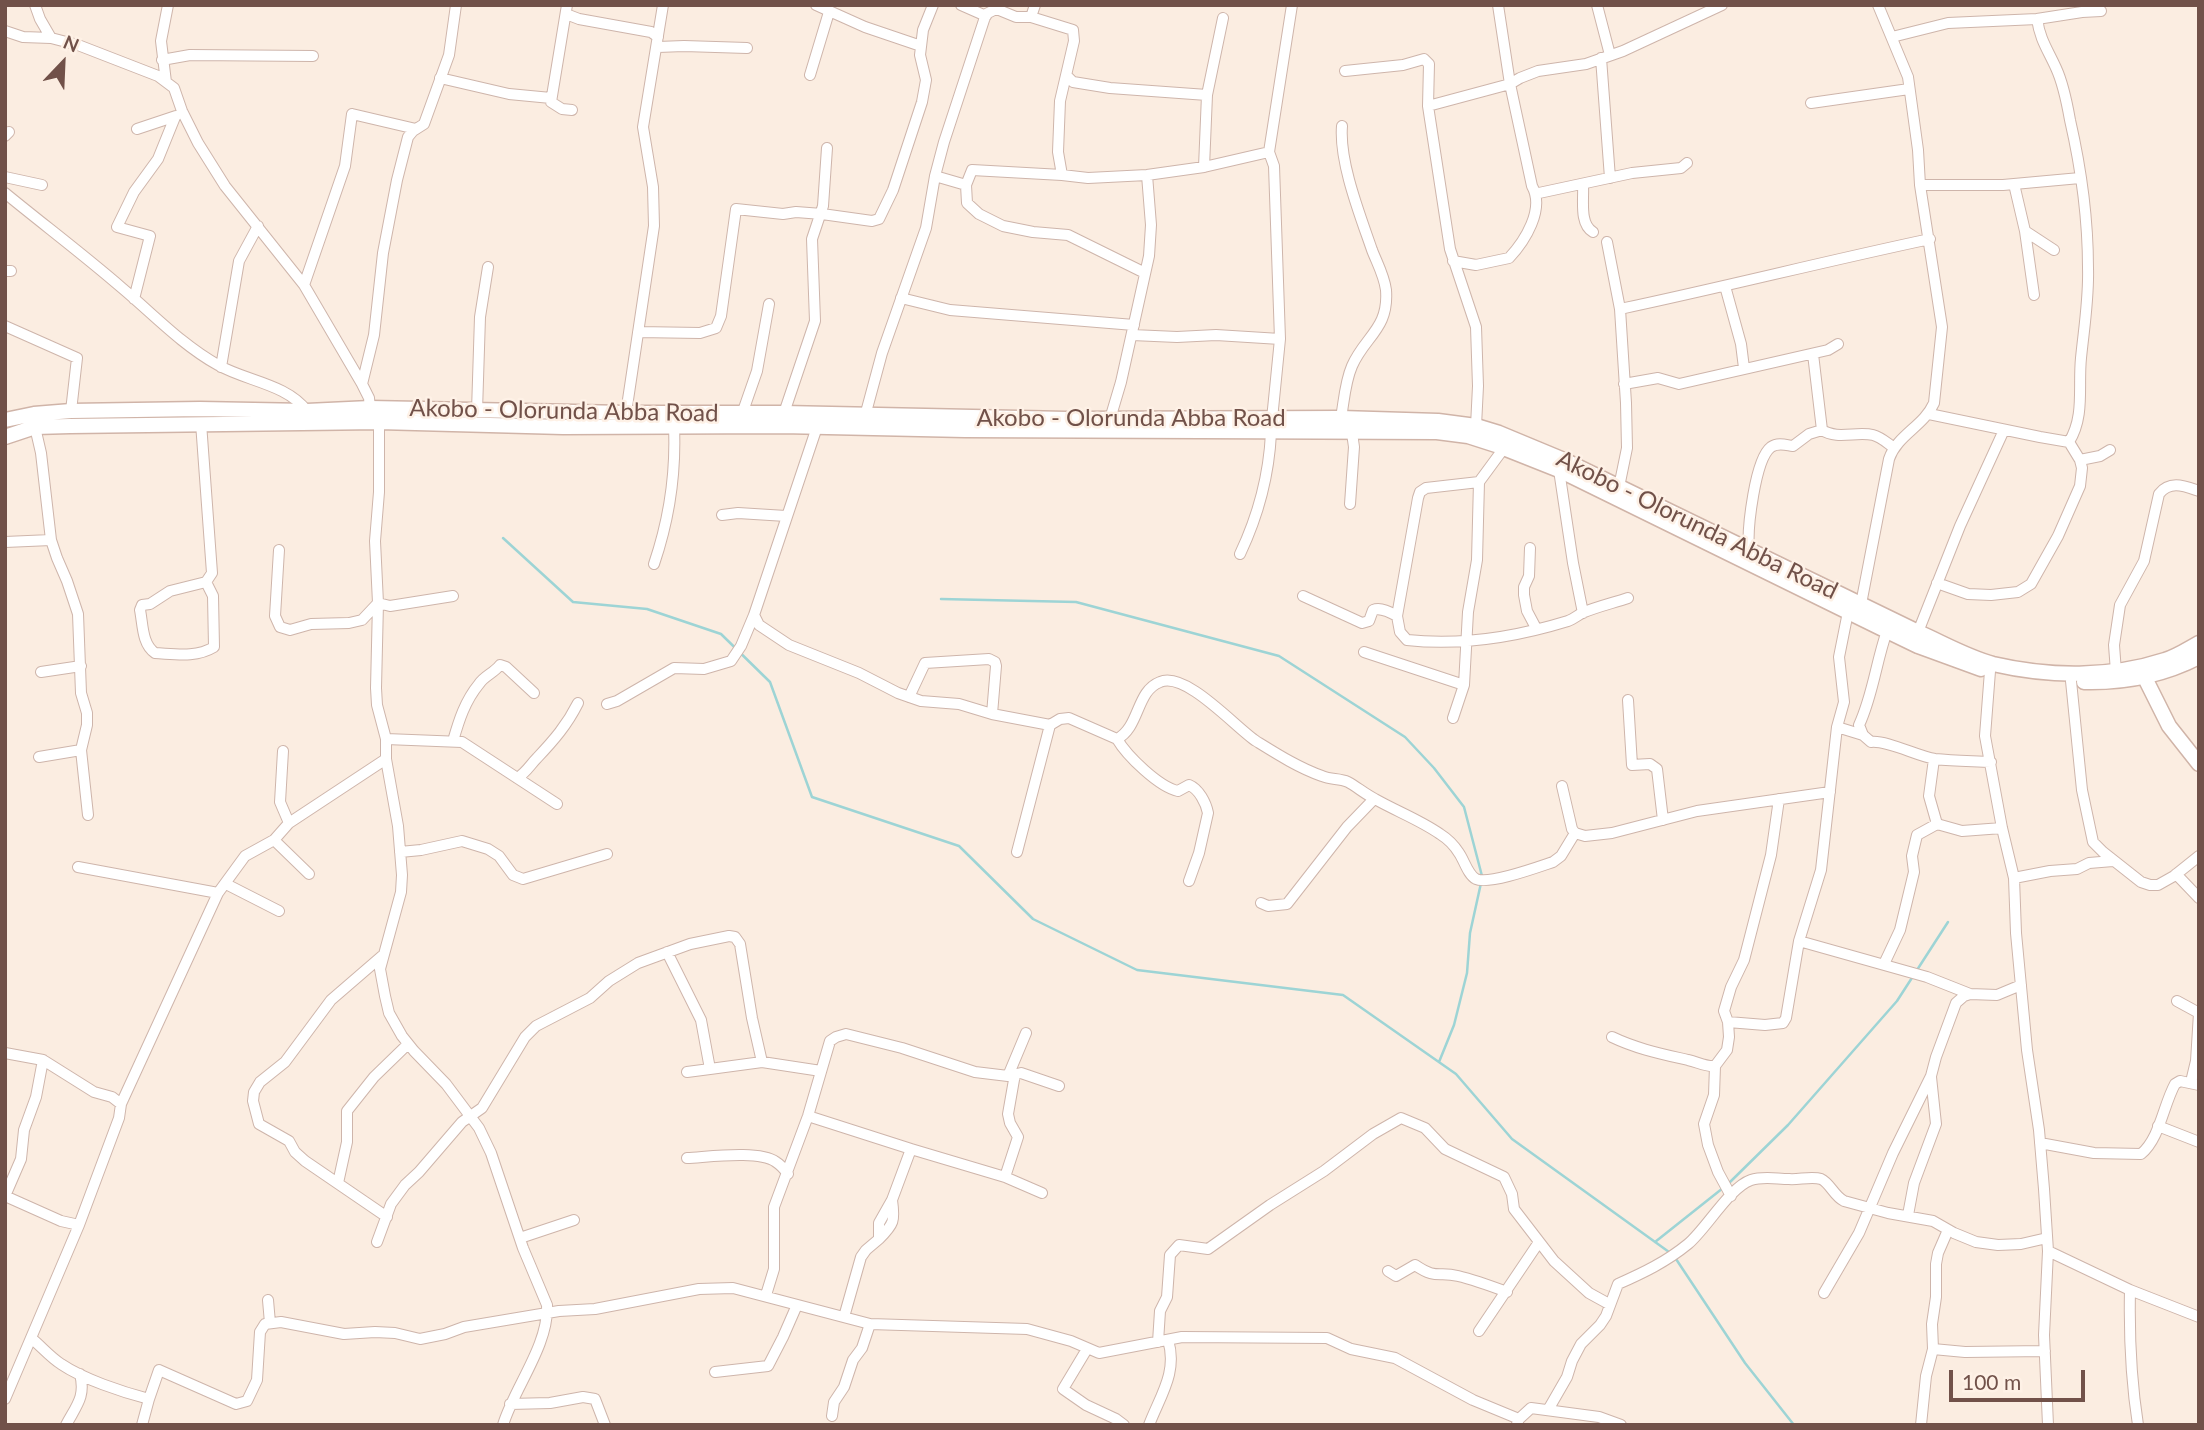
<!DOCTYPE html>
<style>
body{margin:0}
#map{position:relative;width:2204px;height:1430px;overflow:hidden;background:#fbede1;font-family:Lato,sans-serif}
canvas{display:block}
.frame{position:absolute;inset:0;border:7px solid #715149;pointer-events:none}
.north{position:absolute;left:28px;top:28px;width:70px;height:70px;-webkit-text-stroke:5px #fef1e6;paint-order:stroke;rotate:23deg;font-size:19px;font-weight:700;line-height:28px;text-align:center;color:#715149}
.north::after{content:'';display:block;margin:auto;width:24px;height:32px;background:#715149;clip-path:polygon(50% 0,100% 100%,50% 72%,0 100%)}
.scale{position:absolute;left:1949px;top:1370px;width:136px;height:32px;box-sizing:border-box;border:4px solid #715149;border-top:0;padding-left:9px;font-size:21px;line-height:24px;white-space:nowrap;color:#715149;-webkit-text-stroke:5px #fef1e6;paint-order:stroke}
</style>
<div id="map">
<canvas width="2204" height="1430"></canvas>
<div class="frame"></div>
<div class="north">N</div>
<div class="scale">100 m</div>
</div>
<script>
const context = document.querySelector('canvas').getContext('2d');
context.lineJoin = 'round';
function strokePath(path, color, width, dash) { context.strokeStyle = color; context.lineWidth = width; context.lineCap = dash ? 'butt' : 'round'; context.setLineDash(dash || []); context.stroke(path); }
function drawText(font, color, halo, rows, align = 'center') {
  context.font = font + ' Lato,sans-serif'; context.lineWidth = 5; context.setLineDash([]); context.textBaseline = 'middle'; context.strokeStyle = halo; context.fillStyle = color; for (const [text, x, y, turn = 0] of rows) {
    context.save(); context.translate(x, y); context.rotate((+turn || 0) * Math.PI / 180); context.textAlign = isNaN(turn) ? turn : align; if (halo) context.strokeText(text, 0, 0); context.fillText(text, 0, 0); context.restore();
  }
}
strokePath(new Path2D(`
 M503,538L573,602L647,609L721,634L770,682L812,797L959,846L1033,919L1137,970L1343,995L1456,1074L1512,1139L1669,1252
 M941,599L1076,602L1279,656L1405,737L1434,768L1464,807L1482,876
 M1439,1062L1454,1025L1467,973L1470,933L1481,883
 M1728,1184L1788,1125L1897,1001L1948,922
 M1655,1242L1723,1188
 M1674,1256L1745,1363L1794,1425`), '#9dd4d5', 2.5);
const street = new Path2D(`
 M35,5L40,19L51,38
 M567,5L551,102L562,109L572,110
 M816,5L865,27L921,46
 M961,5L986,16
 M1597,5L1610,55
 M566,14L579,19L651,32L658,37
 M1031,17L1035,5
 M2037,19L2082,12L2101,11
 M5,31L23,37L51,38L78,45L158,76L174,88L182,111L198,143L225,186L304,285L362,384L369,398L370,408
 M1892,37L1948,23L2037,19C2040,40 2048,50 2056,68C2063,83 2067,103 2070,120C2081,168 2088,219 2088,268C2089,298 2084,328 2081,358C2078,387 2085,416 2069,442
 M658,47L684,46L747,48
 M1601,58L1610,178
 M162,60L190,55L313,56
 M1345,71L1403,65L1424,59L1429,64L1428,106L1450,249L1476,327L1478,386L1476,426
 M810,75L829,12
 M1066,75L1073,82L1110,88L1207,95
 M440,78L509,94L551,98
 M166,82L161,41L168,5
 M1811,103L1909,89
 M1428,106L1510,84L1520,78L1538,71L1586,64L1623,51L1722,5
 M137,129L176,116
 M5,136L9,132
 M1204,167L1207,95L1223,18
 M935,176L966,185
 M5,177L42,185
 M2014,184L2025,231L2054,250
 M1583,185C1584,199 1579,224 1593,232
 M1920,185H2003L2080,178
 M1535,192L1539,193L1632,173L1681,168L1687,163
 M5,193C44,225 84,255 122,288C153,314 182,345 218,365C246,381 287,384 307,411
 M2025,231L2034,295
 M1607,242L1620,309L1626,403L1627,448L1619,487
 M1453,261L1476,265L1509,258C1525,241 1545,209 1532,186L1510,84L1498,5
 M5,271H11
 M1145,273L1068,235L1033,232L1003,226L979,214L967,203L966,185L972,170L1062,175L1088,178L1147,175L1204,167L1269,152
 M304,285L345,166L352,114L416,129
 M1725,286L1741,344L1744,368
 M901,298L950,310L1134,325
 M134,299L150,236L117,227L134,192L158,159L175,117
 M1620,309C1724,287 1826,261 1930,239
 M5,326L77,358L71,411
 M638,332L700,333L716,328L721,316L736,209L783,214L796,212L822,214L872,221L879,219L893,190L922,102L926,80L920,55L923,30L933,5
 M1132,335L1177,337L1216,335L1280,339
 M1813,354L1822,430
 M221,367L239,261L258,226
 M362,384L374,335L383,253L397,180L408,137L413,131L424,124L449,55L456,5
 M1624,384L1658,378L1679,384L1828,350L1838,344
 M477,411L480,317L488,267
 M626,413L654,226L653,187L643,127L663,5
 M784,413L815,321L812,239L823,206L827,148
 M742,414L757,371L769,304
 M1929,414L2040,437L2069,442L2080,460L2082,468L2080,486L2058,536L2031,584L2018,592L1991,595L1968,594L1937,583
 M865,416L882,353L926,228L935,176L944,142L986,14L994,10H999L1016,17H1031L1073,30L1074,41L1060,101L1058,152L1062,175
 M1341,418C1344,401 1345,382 1352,366C1365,336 1389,329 1386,290C1384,275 1377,263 1372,250C1360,215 1339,162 1342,126
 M1110,419L1121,382L1149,256L1151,225L1147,175
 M1272,419L1280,339L1274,166L1269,152L1292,5
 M379,422V492L375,541L378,603L376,688L377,705L386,739V759L398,826L402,875L401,892L380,969L385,996L389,1013L402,1036L414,1051L446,1084L479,1128L491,1153L523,1248L547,1305C549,1345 514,1388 503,1425
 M201,423L212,573L206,582L170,591L150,604L142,605L140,610C143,625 142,644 155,653C175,654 196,658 214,647L213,596L206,582
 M35,427L41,453L51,540L57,558L67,581L78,614L81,693L87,713V725L81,750L39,757
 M817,427L754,615L759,625L789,645L859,673L898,693L921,701L959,704L992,714L1050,725L1060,719L1069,718L1117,739C1140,727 1136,691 1160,682C1186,671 1235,727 1256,741C1277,754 1299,768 1322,776C1331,780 1339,778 1348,782C1357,787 1365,794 1375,799C1396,811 1420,820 1440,834C1448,839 1454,845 1459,853C1464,860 1468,875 1476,879C1489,885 1538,867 1553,862L1561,856L1575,833
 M2080,460L2100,456L2110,450
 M1559,470L1573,563L1583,613
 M1350,504L1354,447L1352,433
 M722,515L738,513L786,516
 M5,542L51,540
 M1530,548L1529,576L1524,587V595L1527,611L1536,628
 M1749,549C1747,529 1755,459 1771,447C1778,442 1786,445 1793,446L1809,434L1822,430C1837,440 1857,431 1873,435C1881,437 1887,443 1893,447
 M279,550L275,616L280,627L290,630L311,624L349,623L362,620L378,603L390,606L453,596
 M1240,554C1258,516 1269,475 1271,433
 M654,564C669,520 676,473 674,427
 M1303,596L1362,623L1369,621L1373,610C1381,607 1390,612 1397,616L1400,632L1407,640C1462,646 1516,637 1568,621C1573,619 1577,616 1582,613C1596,607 1613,603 1628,598
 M1861,604L1889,459C1897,435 1924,426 1934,403L1942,327L1920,185L1918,150L1908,77L1878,5
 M1397,616L1418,498L1420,492L1426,488L1479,482
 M1887,631C1876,662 1873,695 1859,725L1863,735L1871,742C1887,740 1917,756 1935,759C1954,761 1973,761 1991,762
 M1918,632L1960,526L2004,430
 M1364,652L1464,685
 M1990,671L1985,736L2002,828L2014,878L2016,933L2027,1050L2039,1130L2044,1189L2048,1251L2044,1335L2048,1425
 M41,672L81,666
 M2116,672L2114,645L2120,605L2144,561L2159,494C2170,480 2184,486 2199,491
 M2071,681L2082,790L2093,842L2103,852L2141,882L2150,885H2158L2174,876L2199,856
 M909,697L925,663L989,659L995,662L996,666L992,714
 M1628,700L1632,765L1650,764L1657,769L1663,820
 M607,704L617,701L674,668L704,669L731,661L741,646L754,615
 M1453,718L1464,685L1468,612L1477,560L1479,482L1504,448
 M1837,727L1863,735
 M386,739L462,742L557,804
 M1117,739C1127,756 1159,787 1178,791L1189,785C1199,789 1206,803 1208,813L1199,853L1189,881
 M453,741C459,720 465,701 479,684C484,676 494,673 500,665L506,667L534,693
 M81,750L88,815
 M283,751L280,802L289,823
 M1934,759L1929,796L1937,824
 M517,778C526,773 530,765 537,758C554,740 567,725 578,703
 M1562,786L1572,829L1575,833L1585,836L1612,833L1697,811L1830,792
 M274,840L309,874
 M400,852L421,850L462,841L488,849L499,856L513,875L523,879L607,854
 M1017,852L1050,725
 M78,867L218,893
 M2176,874L2199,898
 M2014,878L2050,871L2077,869L2089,863L2113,861
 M226,884L279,911
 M1261,903L1268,906L1287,904L1347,827L1374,799
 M1799,941L1927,977L1970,994L1997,995L2021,985
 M667,952L701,1020L710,1069L687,1072
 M382,956L331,1000L285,1062L260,1082L254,1092L253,1101L259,1124L289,1141L295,1152L305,1161L387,1217
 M1884,964L1900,930L1914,872L1912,856L1917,835L1937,824L1962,831L2002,828
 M2177,1001L2199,1013L2196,1061L2191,1082
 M1728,1022L1765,1025L1783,1023L1786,1018L1799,941L1821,870L1837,727L1844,702L1839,657L1848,612
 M1612,1037C1637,1049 1662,1054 1688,1060C1698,1062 1705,1067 1715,1066
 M5,1053L43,1060L94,1092L112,1097L121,1104
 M710,1069L762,1062L821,1071
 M1008,1076L1026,1033
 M808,1116L911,1149L892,1200L879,1223V1239L866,1250L861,1257L844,1317
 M2158,1126L2199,1142
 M2040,1143L2094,1153L2141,1154C2160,1138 2163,1106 2175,1084L2180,1081L2199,1085
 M911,1149L1005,1177L1042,1193
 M687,1158C709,1157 759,1150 776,1162C781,1165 785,1170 788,1174
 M1005,1177L1018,1137L1010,1123L1008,1114L1015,1074
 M338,1183L347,1142V1111L374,1077L408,1044
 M5,1196L21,1159L24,1130L36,1097L43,1060
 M5,1196L61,1221L79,1225
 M1731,1196L1718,1172L1708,1145L1704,1124L1714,1095L1715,1066L1727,1050L1729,1037L1728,1022L1724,1011L1731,987L1744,960L1771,855L1779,799
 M1908,1215L1914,1183L1936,1124L1931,1077
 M520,1238L574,1220
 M879,1239C894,1224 895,1221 892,1200
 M377,1242L391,1204L405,1185L419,1172L462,1122L482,1108L525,1037L536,1026L590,998L609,981L638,963L690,944L729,936L735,937L740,944L752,1018L762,1062
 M2048,1251L2130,1290L2199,1317
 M1388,1271L1396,1276L1415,1265C1437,1280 1438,1271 1458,1276C1475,1280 1491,1286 1507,1292
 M2130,1290C2129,1336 2131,1380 2138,1425
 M1824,1293L1859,1233L1893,1153L1931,1076L1936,1057L1956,1003L1964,996L1970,994
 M766,1295L774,1269V1207L808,1116L830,1041L836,1037L846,1034L902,1048L975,1072L1008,1076L1021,1073L1059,1086
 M268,1300L270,1323
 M1479,1331L1539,1242
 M31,1338C41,1346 50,1357 61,1364C83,1379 122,1392 149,1399L142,1425
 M1158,1342L1160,1311L1167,1297L1170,1255L1179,1245L1208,1249L1270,1205L1324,1171L1373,1134L1401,1118L1425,1128L1445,1149L1504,1177L1512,1194L1514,1209L1554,1261L1589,1293L1609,1304
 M1087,1349L1063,1389L1086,1405L1116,1419L1124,1425
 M1933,1349L1965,1352L2045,1351
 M715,1372L768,1366L783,1337L797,1305
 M5,1399L79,1225L119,1118L121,1104L218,893L245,856L274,840L289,823L386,759
 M149,1399L159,1370L236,1404L247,1401L257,1380L260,1332L265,1324L281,1322L344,1334L375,1332L395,1333L420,1339L445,1334L464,1327L559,1311L595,1309L699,1289L733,1288L870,1324L1027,1329L1071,1341L1099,1353L1182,1337L1327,1338L1351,1349L1395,1358L1473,1400L1519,1419
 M510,1404L550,1403L583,1397L595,1399L605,1425
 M1548,1410L1567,1377L1572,1361L1581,1344L1600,1325L1606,1316L1618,1284C1643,1273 1666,1262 1688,1244C1706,1229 1730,1187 1751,1180C1763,1176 1777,1179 1789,1179C1798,1180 1812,1176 1821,1179C1830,1183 1834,1196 1844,1201L1888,1213L1933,1221L1954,1233L1976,1242L1998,1245L2021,1244L2047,1238
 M832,1416L834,1402L844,1387L853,1360L862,1348L870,1324
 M1517,1424L1519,1419L1531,1408L1599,1417L1621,1425
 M66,1425C76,1406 86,1397 80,1374
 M1149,1425C1160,1396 1178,1372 1168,1340
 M1921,1425L1926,1376L1933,1349L1932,1324L1936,1297V1264L1938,1253L1948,1230`);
const secondary = new Path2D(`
 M5,420L34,414L71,411L200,409L307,411L370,408L626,413H784L1067,419L1341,418L1438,421L1476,426L1499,433L1564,460L1918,632C1943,643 1967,657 1993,664C2049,677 2110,678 2165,660C2176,657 2188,649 2199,643
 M5,437L35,427L70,426L379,422L563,427L782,426L965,430L1437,432L1468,436L1496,445L1559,470L1887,631L1918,646L1981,669
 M2145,678L2169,726L2199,764
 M2084,682C2125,683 2162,676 2199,657`);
strokePath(street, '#ceb5ab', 12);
strokePath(secondary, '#d0b4a8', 17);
strokePath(street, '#fff', 10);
strokePath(secondary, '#fff', 14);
drawText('24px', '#715149', '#fef1e6', [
 ["Akobo - Olorunda Abba Road",564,411,1],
 ["Akobo - Olorunda Abba Road",1131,418],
 ["Akobo - Olorunda Abba Road",1697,525,26]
]);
</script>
